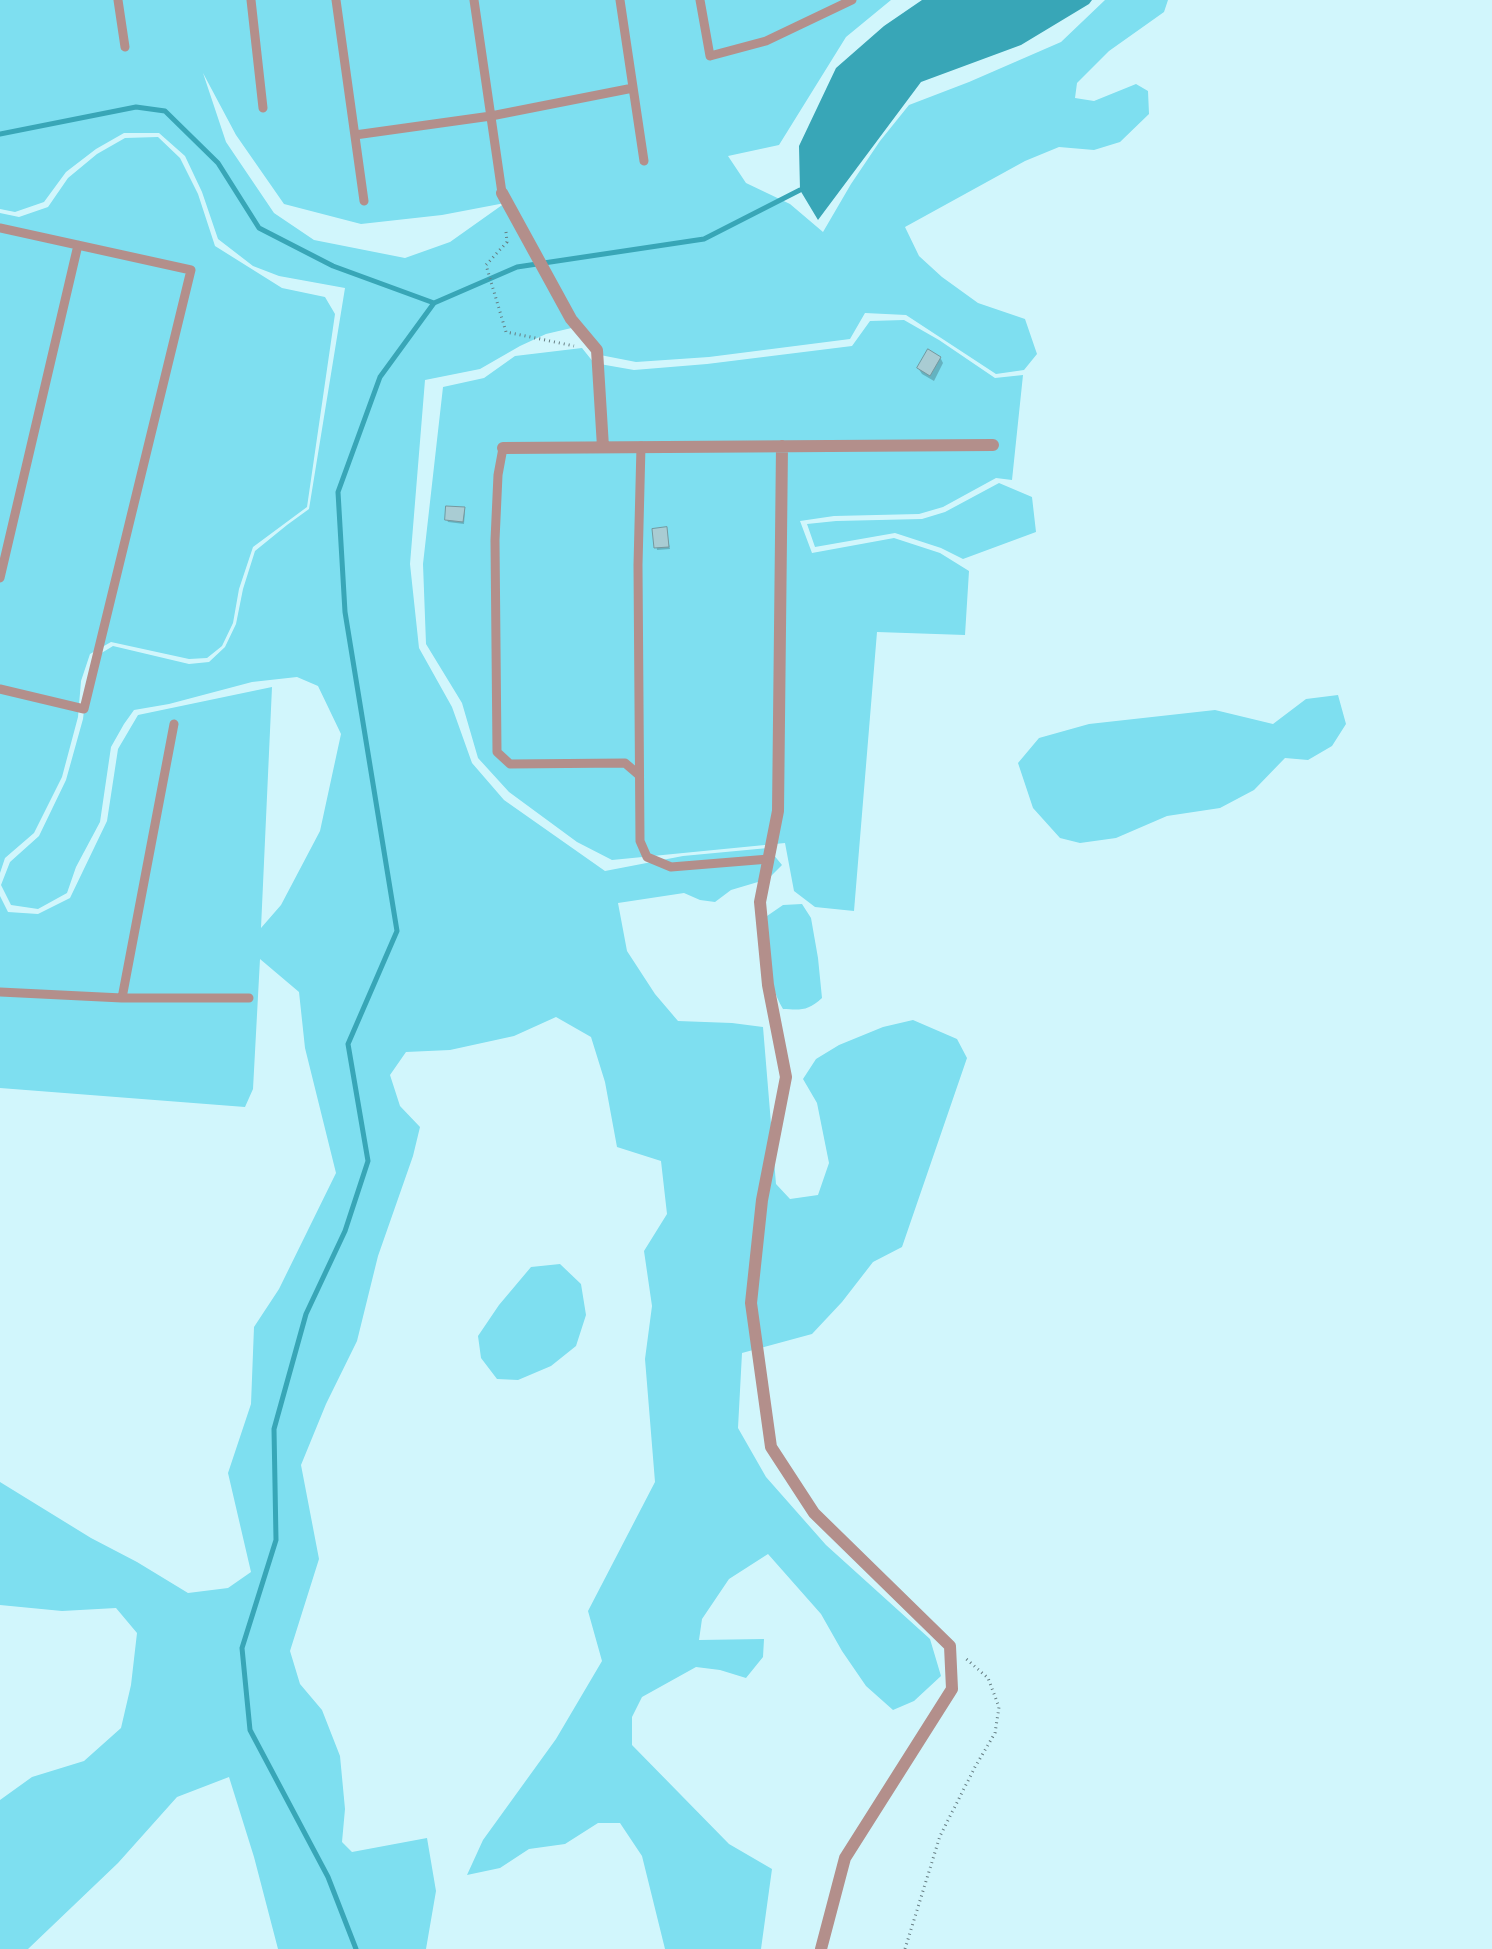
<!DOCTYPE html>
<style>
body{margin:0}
canvas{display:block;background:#d1f6fc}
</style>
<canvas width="1492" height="1949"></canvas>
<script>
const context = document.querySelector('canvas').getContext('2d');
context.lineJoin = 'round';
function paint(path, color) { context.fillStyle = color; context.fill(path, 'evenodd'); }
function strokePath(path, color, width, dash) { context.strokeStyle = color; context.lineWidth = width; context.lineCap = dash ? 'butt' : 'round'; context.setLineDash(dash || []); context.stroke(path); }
paint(new Path2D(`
 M0,0H891L846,37L779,145L728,156L746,183L790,204L823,232L851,184L880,141L909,105L969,82L1061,42L1105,0H1168L1164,12L1109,51L1077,83L1075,98L1094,101L1136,84L1148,91L1149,114L1120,142L1094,150L1059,147L1025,161L905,227L919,256L942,277L978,303L1025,319L1037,354L1024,370L996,374L906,315L865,313L850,339L709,357L636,362L595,354L580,326L546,334L520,346L480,369L425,380L410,564L419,648L452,707L472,763L504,800L605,871L683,856L768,848L782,865L768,879L731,890L715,902L700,900L684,893L618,903L627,951L655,994L678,1021L732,1023L763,1027L776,1184L790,1199L818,1195L829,1163L817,1103L803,1079L816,1059L839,1045L883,1027L913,1020L957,1039L967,1058L902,1247L873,1262L842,1302L812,1334L742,1353L738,1428L766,1477L826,1545L930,1639L941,1676L914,1701L893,1710L866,1686L842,1651L821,1614L768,1554L729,1579L702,1619L699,1640L764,1639L763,1657L746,1678L720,1670L696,1667L642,1697L632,1717V1745L729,1844L772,1869L761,1949H665L642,1856L620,1823H598L565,1844L529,1849L500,1868L467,1875L483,1840L556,1739L602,1661L588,1611L655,1482L645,1359L652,1306L644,1251L667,1214L661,1161L617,1147L605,1082L591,1037L556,1017L514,1036L450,1050L406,1052L390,1075L400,1106L420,1127L413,1156L378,1256L357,1341L326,1404L301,1465L319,1559L290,1651L300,1684L322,1710L340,1756L345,1809L342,1842L352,1852L427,1838L436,1891L426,1949H278L254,1857L229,1777L177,1797L118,1863L28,1949H0V1800L32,1777L84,1761L121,1728L131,1685L137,1633L116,1608L62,1611L0,1605V1482L91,1538L137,1562L188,1593L228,1588L251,1572L228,1473L251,1404L254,1327L279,1289L336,1173L305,1048L299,992L260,959L253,1089L245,1107L0,1088V896L8,912L38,914L70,898L107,821L118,749L138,715L272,687L261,928L281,905L320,831L341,734L318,686L297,677L252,682L169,704L134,710L124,724L111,747L100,822L76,867L67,893L38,909L11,905L1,885L10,862L39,836L66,780L83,719L87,684L95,657L113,646L189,664L209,662L225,647L236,624L243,589L255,551L287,525L309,509L345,288L279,276L253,266L218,239L202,192L185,156L159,133H124L96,149L66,172L44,202L15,212L0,209ZM203,73L236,135L284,204L361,224L442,215L505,203L450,242L405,258L314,240L274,213L226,142Z
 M158,137L180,158L198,194L215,246L282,288L325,297L335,314L307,507L253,547L239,589L233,623L222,646L207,658L189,659L111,642L90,654L81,681L78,717L62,777L34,833L5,858L0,873V213L19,217L48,207L68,178L97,154L125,138Z
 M904,320L939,340L995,378L1023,375L1012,480L996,478L943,507L919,514L834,516L800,521L812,553L894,538L940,553L969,571L965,635L877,632L854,911L815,907L794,891L785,843L612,860L577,842L509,792L478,758L462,703L426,644L423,564L443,387L484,378L515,356L582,348L594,363L634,370L707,364L852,346L870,321Z
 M999,483L1032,497L1036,532L963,559L941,548L895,533L815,547L807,524L836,521L922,519L945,512Z
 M1338,695L1346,724L1332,746L1308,760L1285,758L1254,790L1220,808L1167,816L1116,838L1080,843L1060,838L1033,808L1018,763L1039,738L1089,724L1215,710L1273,724L1306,699Z
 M802,904L811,918L818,958L822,998C808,1011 801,1010 783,1009C766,980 768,948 767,916L783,905Z
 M560,1264L581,1284L586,1315L576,1346L551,1366L518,1380L497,1379L481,1358L478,1336L499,1305L531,1267Z`), '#7edff0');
paint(new Path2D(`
 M922,0H1092L1089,4L1021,45L921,82L818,220L800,190L799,146L836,68L884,26Z`), '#38a6b7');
paint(new Path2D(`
 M940,357L943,363L934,381L922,374L918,368Z
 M464,508L465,511L464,524L448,522L447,520Z
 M666,529L670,549L657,550L654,530Z`), '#0003');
strokePath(new Path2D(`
 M0,134L136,107L165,111L218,163L259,228L333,266L434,303
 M356,1949L328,1877L250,1730L242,1648L276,1540L274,1429L306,1314L345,1231L368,1161L348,1044L397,931L345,612L338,492L380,377L434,303L517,267L704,239L800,190`), '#38a6b7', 5);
const building = new Path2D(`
 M928,349L941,357L930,376L917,368Z
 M446,506L465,507L463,522L445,520Z
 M667,527L669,547L654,548L652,529Z`);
paint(building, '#a9ccd3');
strokePath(building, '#76989e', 1);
strokePath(new Path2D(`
 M506,232L507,242L486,265L506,332L574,346
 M905,1949L940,1836L975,1767L995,1733L999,1707L988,1678L964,1657`), '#667e83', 3, [1, 4]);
strokePath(new Path2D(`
 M118,0L125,47
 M251,0L263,108
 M336,0L364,201
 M474,0L502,193
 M620,0L644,161
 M700,0L710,56L766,41L852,0
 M355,135L491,116L633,88
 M0,228L191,270L84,709L0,689
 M641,446L638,565L640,841L647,857L671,867L769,859
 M503,448L498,475L495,540L497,752L510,764L625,763L639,775
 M0,578L78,245
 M0,992L122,998H249
 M122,998L174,724`), '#b38f8b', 9);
strokePath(new Path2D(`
 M502,193L571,319L597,350L603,447
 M782,446L778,811L760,902L768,985L786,1077L762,1200L751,1303L771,1447L814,1513L950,1646L952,1689L845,1858L821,1949
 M503,448L993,445`), '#b38f8b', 12);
</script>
